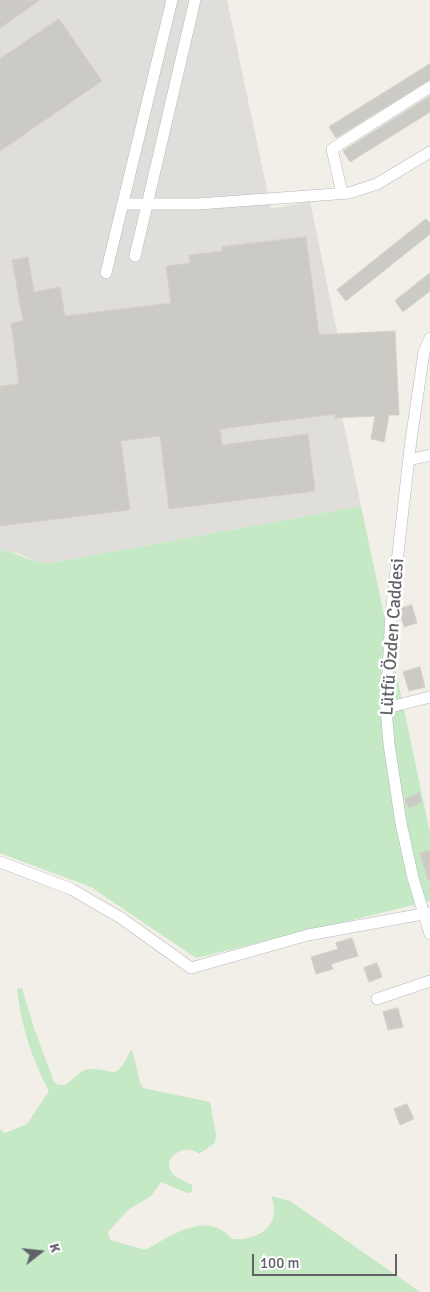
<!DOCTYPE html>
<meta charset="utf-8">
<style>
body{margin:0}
#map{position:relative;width:430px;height:1292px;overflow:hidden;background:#f1efe8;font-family:Signika,sans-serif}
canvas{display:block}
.north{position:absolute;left:15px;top:1227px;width:50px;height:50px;-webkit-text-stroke:4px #fff;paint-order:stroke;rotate:74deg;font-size:14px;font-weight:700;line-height:20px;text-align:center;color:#5f6368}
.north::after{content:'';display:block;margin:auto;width:18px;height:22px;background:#5f6368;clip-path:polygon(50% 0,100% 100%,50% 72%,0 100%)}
.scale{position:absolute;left:252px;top:1254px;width:145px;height:22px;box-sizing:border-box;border:2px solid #5f6368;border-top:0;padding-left:6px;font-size:15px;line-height:18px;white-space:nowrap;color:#5f6368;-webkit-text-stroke:4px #fff;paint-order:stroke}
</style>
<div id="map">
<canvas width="430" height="1292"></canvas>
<div class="north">K</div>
<div class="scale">100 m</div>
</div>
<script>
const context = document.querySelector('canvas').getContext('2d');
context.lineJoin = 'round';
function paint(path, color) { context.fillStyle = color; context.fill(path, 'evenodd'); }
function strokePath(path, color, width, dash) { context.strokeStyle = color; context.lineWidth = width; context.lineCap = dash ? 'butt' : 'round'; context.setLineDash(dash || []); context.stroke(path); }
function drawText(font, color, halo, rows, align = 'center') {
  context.font = font + ' Signika,sans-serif'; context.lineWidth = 5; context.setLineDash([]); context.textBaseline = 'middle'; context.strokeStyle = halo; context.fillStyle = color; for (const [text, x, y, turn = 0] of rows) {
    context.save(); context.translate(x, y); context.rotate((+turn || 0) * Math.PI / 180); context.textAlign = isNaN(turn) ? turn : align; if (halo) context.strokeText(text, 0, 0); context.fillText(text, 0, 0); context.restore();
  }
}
paint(new Path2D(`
 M0,0H227L271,209L310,201L338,337L326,340L361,506L51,563H39L20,554L0,550Z`), '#e0deda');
paint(new Path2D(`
 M361,506L430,833V901L196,958L91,887L0,853V550C18,552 32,564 51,563Z
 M22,988L34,1028L54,1082L58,1085H65L84,1070C112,1064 114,1088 131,1049C137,1060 137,1080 143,1088L210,1102L216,1135L215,1143L199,1154C188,1145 175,1150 169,1162C168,1177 182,1179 192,1185V1192L187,1193L161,1182L151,1196L128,1210L108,1232L110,1240L145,1250C171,1236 207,1209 232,1239C258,1241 283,1226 271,1196L290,1201L420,1292H0V1129L5,1133L27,1124L49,1091C32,1059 21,1026 17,989Z`), '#c5e8c5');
const building = new Path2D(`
 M0,0H40L0,28Z
 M59,19L102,81L0,151V59Z
 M430,64V80L336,138L329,127Z
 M430,96V112L350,162L343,151Z
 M426,219L430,223V234L346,301L337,290Z
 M306,237L319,335L395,331L399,415H389L384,442L371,439L375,416L335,418V414L220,429L222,445L308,434L315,491L169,509L160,436L121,441L130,510L0,526V386L19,384L11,323L23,321L12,260L28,257L34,292L60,287L65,316L171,303L166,266L190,263L189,255L222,251V247Z
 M430,273V291L403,312L395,301Z
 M412,605L417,623L404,627L399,609Z
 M420,667L425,687L409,691L403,672Z
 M419,793L422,802L409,808L405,799Z
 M430,851V880H428L420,853Z
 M352,938L358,956L331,964L333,969L316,974L311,957L338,949L336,943Z
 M377,963L382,977L369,982L364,968Z
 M398,1008L403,1027L388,1030L383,1012Z
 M407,1104L414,1119L400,1125L394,1109Z`);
paint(building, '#cccac5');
strokePath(building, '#d6d1c6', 1);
const minor = new Path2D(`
 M342,193L332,149L430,87
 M123,204H198L349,193L377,184L430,152
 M135,256L195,0
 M106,273L172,0
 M430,338L424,352L411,440L391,614L386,708L389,744L401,823L413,878L430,934
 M409,460L430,455
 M386,708L430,697
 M0,862L71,889L121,918L191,968L308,935L428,913
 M377,999L430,981`);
strokePath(minor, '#b5b8bc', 12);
strokePath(minor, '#fff', 11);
drawText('18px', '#5f6368', '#fff', [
 ["Lütfü Özden Caddesi",393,637,-86]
]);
</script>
